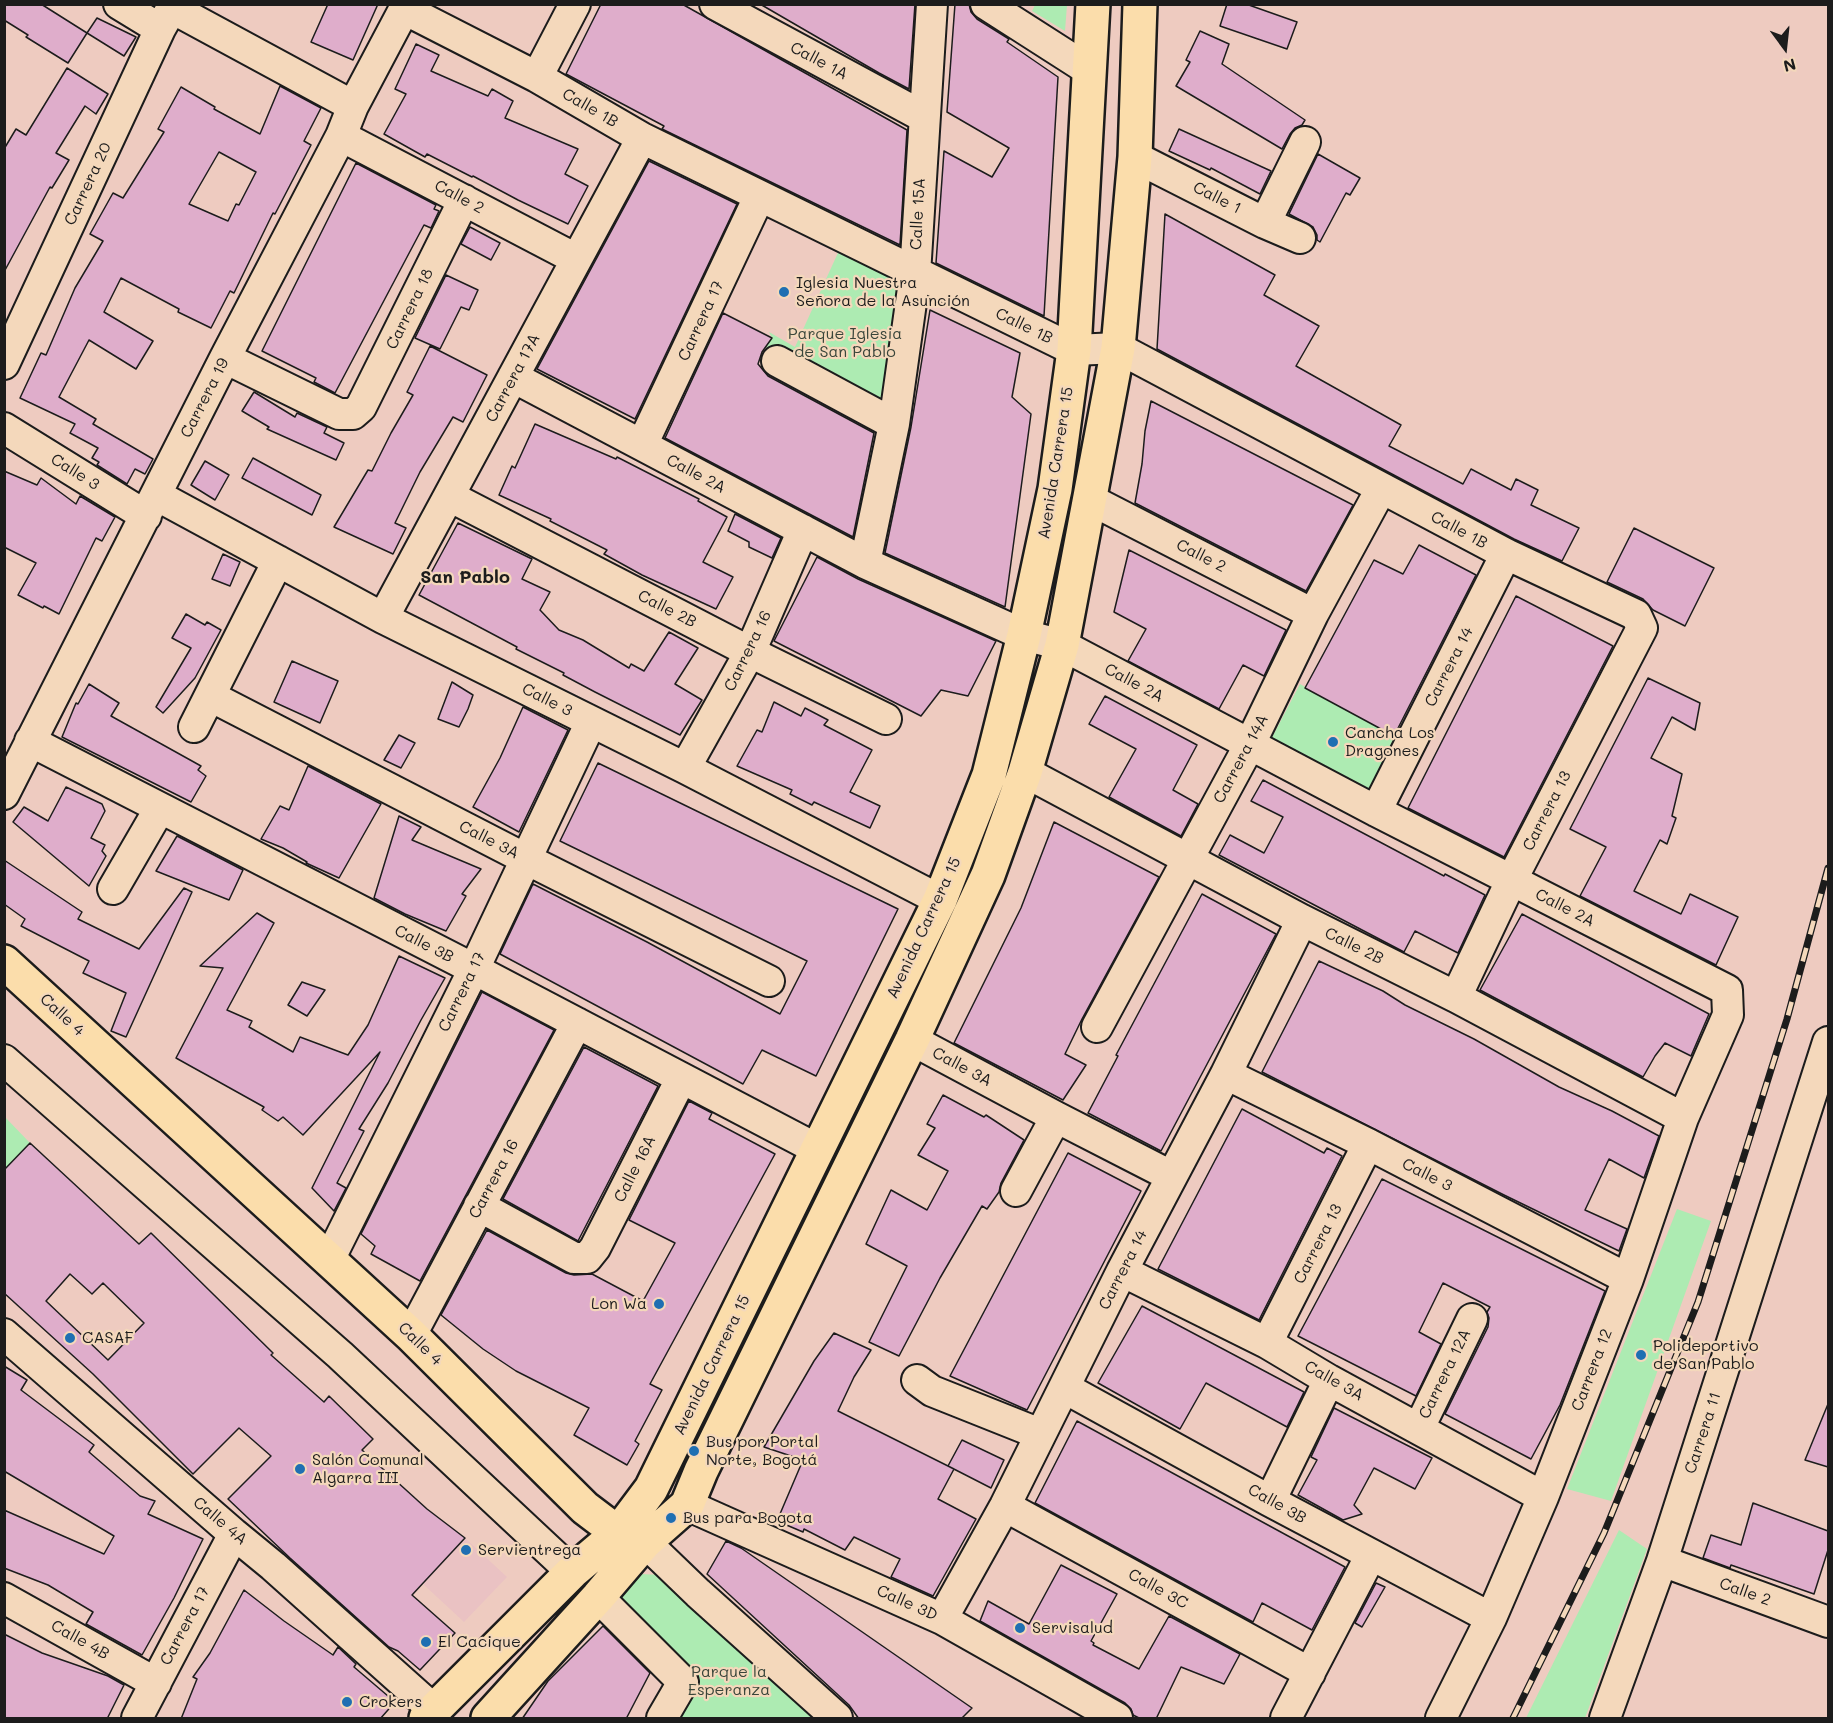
<!DOCTYPE html>
<meta charset="utf-8">
<style>
body{margin:0}
#map{position:relative;width:1833px;height:1723px;overflow:hidden;background:#eecbc0;font-family:Mali,sans-serif}
canvas{display:block}
.frame{position:absolute;inset:0;border:6px solid #1c1c1c;pointer-events:none}
.north{position:absolute;left:1755px;top:18px;width:60px;height:60px;-webkit-text-stroke:4px #f4d8bb;paint-order:stroke;rotate:165deg;font-size:16px;font-weight:700;line-height:24px;text-align:center;color:#1c1c1c}
.north::after{content:'';display:block;margin:auto;width:21px;height:27px;background:#1c1c1c;clip-path:polygon(50% 0,100% 100%,50% 72%,0 100%)}
</style>
<div id="map">
<canvas width="1833" height="1723"></canvas>
<div class="frame"></div>
<div class="north">N</div>
</div>
<script>
const context = document.querySelector('canvas').getContext('2d');
context.lineJoin = 'round';
function paint(path, color) { context.fillStyle = color; context.fill(path, 'evenodd'); }
function strokePath(path, color, width, dash) { context.strokeStyle = color; context.lineWidth = width; context.lineCap = dash ? 'butt' : 'round'; context.setLineDash(dash || []); context.stroke(path); }
function drawText(font, color, halo, rows, align = 'center') {
  context.font = font + ' Mali,sans-serif'; context.lineWidth = 4.5; context.setLineDash([]); context.textBaseline = 'middle'; context.strokeStyle = halo; context.fillStyle = color; for (const [text, x, y, turn = 0] of rows) {
    context.save(); context.translate(x, y); context.rotate((+turn || 0) * Math.PI / 180); context.textAlign = isNaN(turn) ? turn : align; if (halo) context.strokeText(text, 0, 0); context.fillText(text, 0, 0); context.restore();
  }
}
paint(new Path2D(`
 M465,1538L507,1577L464,1622L423,1584Z`), '#eac2c3');
paint(new Path2D(`
 M1035,5H1067L1065,31L1032,11Z
 M842,244L899,275L881,410L761,356L772,338L769,332L795,347Z
 M1300,684L1399,738L1370,793L1268,745Z
 M4,1116L30,1143L5,1170H4Z
 M1677,1209L1711,1221L1611,1501L1567,1489Z
 M1619,1530L1647,1549L1585,1718H1526Z
 M639,1574L664,1575L821,1718H673L692,1675L607,1599Z`), '#adebb2');
const building = new Path2D(`
 M4,4H41L87,33L68,63L26,37L28,35L4,20Z
 M328,4H378L353,60L311,42Z
 M601,4H682L907,130L900,245L662,129L664,126L566,74Z
 M760,4H915L909,89L879,73Z
 M955,4H969L971,12L977,19L1009,39L1007,42L1058,77L1044,316L936,263L944,151L992,177L1009,148L947,112Z
 M1227,4H1246L1297,22L1287,49L1220,26Z
 M97,18L136,37L124,56L87,33Z
 M1200,31L1229,44L1222,64L1305,120L1302,125L1295,128L1290,134L1282,149L1176,86L1190,62L1186,60Z
 M416,44L439,55L431,71L488,96L492,89L513,101L505,118L578,149L565,174L588,186L568,224L518,200L473,176L472,177L427,154L425,157L384,134L406,94L395,89Z
 M67,68L108,94L96,114L85,106L56,153L69,160L52,188L50,187L4,272V149L16,129L26,135Z
 M280,86L321,108L304,141L311,145L275,214L273,213L234,293L230,291L211,328L178,312L179,309L121,278L104,312L153,341L136,369L89,340L59,397L96,419L93,424L153,459L145,474L135,469L127,484L97,465L99,462L92,458L98,448L70,433L75,424L20,398L41,353L46,355L75,288L103,241L90,234L113,193L123,198L164,132L158,129L181,87L215,107L214,109L260,134ZM219,152L256,172L239,205L236,204L228,221L189,204Z
 M1179,129L1271,171L1260,194L1211,168L1210,170L1169,151Z
 M1318,154L1360,178L1350,195L1346,193L1320,242L1317,240V235L1313,227L1289,214Z
 M649,161L737,204L635,419L537,369Z
 M356,163L436,205L434,209L439,211L431,228L424,225L335,393L314,382L316,378L262,351Z
 M1165,214L1275,275L1264,295L1319,326L1296,366L1401,425L1389,446L1463,484L1471,469L1511,490L1516,479L1538,490L1531,505L1579,528L1562,561L1514,539L1157,349Z
 M470,227L500,243L491,260L461,244Z
 M446,275L478,290L469,310L461,307L440,349L415,338Z
 M930,310L1020,353L1012,397L1031,414L1005,607L885,553L911,427Z
 M723,313L772,338L762,352L758,364L768,376L874,433L853,537L665,438Z
 M430,346L487,375L463,422L453,417L420,472L395,523L406,528L393,554L334,527L368,470L372,471L391,433L413,395L407,392Z
 M254,392L295,417L297,413L327,427L324,433L344,443L336,460L267,429L269,427L242,411Z
 M1151,401L1353,505L1306,591L1135,503L1142,464L1145,431Z
 M535,424L616,459L617,457L699,499L698,501L727,517L703,562L733,577L716,609L642,575L604,554L607,550L550,521L551,519L499,495L512,466L515,468Z
 M253,458L321,495L312,515L242,478Z
 M205,461L229,475L215,500L191,485Z
 M4,471L37,485L41,478L76,504L80,496L115,517L102,541L96,538L59,614L44,606L43,608L18,595L36,563L4,547Z
 M735,514L781,538L772,558L749,547V542L728,531Z
 M458,523L532,559L522,579L550,592L540,610L559,630L583,640L629,668L631,664L644,671L669,632L698,648L675,684L702,700L680,735L595,692L563,675L564,673L516,649L517,647L419,595Z
 M1634,528L1714,568L1685,626L1653,610L1643,599L1607,582Z
 M1419,545L1476,575L1394,736L1305,688L1374,560L1403,574Z
 M1129,550L1286,630L1264,676L1243,665L1219,709L1128,661L1146,629L1114,612Z
 M223,554L240,562L230,586L212,579Z
 M817,557L858,579L996,641L968,696L941,690L921,716L774,641Z
 M1516,596L1613,646L1504,857L1408,808Z
 M186,614L205,625L207,622L221,630L195,678L163,713L156,707L191,648L172,638Z
 M292,661L338,681L320,723L274,702Z
 M1648,678L1700,703L1695,730L1672,717L1651,758L1682,774L1672,816L1676,818L1667,844L1660,840L1634,891L1681,914L1690,894L1738,917L1716,965L1580,896L1606,847L1570,829Z
 M452,682L473,695L468,709L459,727L438,719Z
 M89,684L119,703L111,716L201,766L198,770L206,776L191,802L62,737L76,703L78,704Z
 M1105,696L1197,745L1173,790L1198,804L1181,836L1109,797L1136,749L1089,724Z
 M774,702L801,716L805,708L828,720L824,725L872,750L850,792L880,806L870,828L814,802L812,805L790,794L792,790L737,766L757,730L762,732Z
 M523,707L568,730L519,832L473,807L500,758Z
 M399,735L415,743L401,768L384,760Z
 M598,763L898,909L816,1076L762,1050L743,1084L500,954L533,884L647,942L780,1014L807,961L560,841Z
 M308,766L381,804L339,878L306,863L307,862L283,848L261,839L280,806L289,810Z
 M1263,780L1444,876L1445,874L1485,895L1458,953L1415,931L1404,952L1219,855L1230,835L1264,853L1283,817L1251,801Z
 M66,787L102,804L105,811L91,838L105,845L102,851L106,856L89,886L13,822L24,807L48,821Z
 M399,816L421,827L412,840L481,869L462,894L466,896L446,931L405,914L374,898Z
 M1054,822L1159,877L1082,1019L1065,1054L1086,1065L1063,1100L954,1043L1021,908Z
 M177,836L243,870L229,900L156,871Z
 M4,860L82,912L78,919L139,949L184,888L192,892L126,1037L111,1031L126,993L83,973L89,961L21,926L25,919L4,904Z
 M1202,894L1276,934L1161,1151L1088,1113L1118,1056L1116,1055Z
 M257,913L274,923L227,1010L252,1021L249,1027L293,1052L300,1037L348,1055L368,1025L399,956L445,978L421,1020L388,1083L359,1129L364,1131L337,1183L346,1188L334,1211L312,1188L380,1052L303,1135L283,1117L278,1121L262,1110L264,1107L176,1058L223,968L200,966Z
 M1522,914L1709,1014L1691,1056L1665,1043L1655,1056L1643,1077L1480,990Z
 M1319,961L1383,991L1405,1005L1474,1039L1559,1087L1612,1111L1659,1136L1644,1178L1609,1159L1585,1210L1627,1229L1619,1251L1504,1195L1262,1072Z
 M302,982L325,990L307,1016L288,1005Z
 M482,992L554,1030L420,1281L371,1254L375,1246L361,1234Z
 M584,1047L658,1086L578,1241L503,1199Z
 M943,1095L984,1117L986,1115L1024,1140L1001,1183L999,1192L987,1209L982,1206L940,1278L899,1356L869,1342L907,1266L866,1244L891,1190L927,1210L948,1171L918,1155L935,1128L927,1124Z
 M689,1101L712,1113L709,1119L775,1154L650,1384L662,1390L635,1441L639,1444L627,1465L574,1435L589,1408L516,1371L483,1349L441,1315L487,1230L566,1273L574,1275L592,1274L643,1301L675,1243L629,1220Z
 M1242,1109L1324,1153L1327,1148L1342,1156L1259,1320L1158,1269Z
 M30,1143L139,1244L151,1233L273,1353L271,1355L324,1402L329,1396L373,1439L362,1450L427,1509L465,1538L412,1595L455,1633L420,1670L398,1651L389,1647L290,1558L228,1499L271,1456L239,1428L193,1474L93,1374L4,1293V1170ZM70,1274L92,1294L103,1283L144,1323L108,1360L46,1301Z
 M1068,1153L1141,1191L1027,1410L950,1376Z
 M1382,1179L1605,1291L1560,1405L1531,1459L1445,1414L1488,1327L1489,1318L1487,1312L1490,1307L1443,1283L1419,1332L1441,1344L1416,1396L1298,1336Z
 M1142,1306L1304,1392L1287,1427L1206,1383L1180,1429L1098,1383Z
 M834,1333L871,1350L854,1377L838,1411L954,1469L938,1499L976,1519L933,1596L891,1577L900,1559L854,1537L845,1550L804,1529L803,1532L777,1521L803,1460L764,1447L814,1361Z
 M4,1366L27,1380L21,1390L94,1445L89,1452L140,1496L155,1501L148,1514L203,1539L174,1598L142,1655L86,1624L93,1612L48,1585L4,1568V1510L104,1554L114,1536L4,1471Z
 M1828,1404V1467L1805,1460Z
 M1334,1408L1432,1458L1415,1489L1374,1468L1354,1505L1362,1514L1343,1520L1298,1495L1317,1460L1311,1457Z
 M1077,1421L1345,1567L1312,1630L1262,1603L1253,1622L1035,1503Z
 M962,1440L1004,1460L991,1488L948,1466Z
 M1753,1503L1828,1531V1550L1814,1594L1731,1565L1730,1568L1703,1558L1711,1535L1741,1545Z
 M726,1541L741,1548L972,1708L961,1719H859L849,1705L707,1574Z
 M1061,1565L1117,1594L1091,1641L1094,1643L1093,1645L1139,1669L1169,1616L1240,1654L1224,1684L1181,1667L1156,1719H1141L1133,1715L1131,1709L1125,1703L980,1621L988,1601L1029,1624Z
 M1376,1583L1385,1587L1362,1627L1355,1623Z
 M244,1590L284,1621L333,1655L338,1647L356,1664L354,1667L395,1702L380,1719H181L197,1679L193,1677L210,1653Z
 M603,1626L650,1673L626,1719H522L548,1681Z
 M4,1634L42,1653L108,1676L124,1685L107,1719H4Z`);
paint(building, '#dfadcb');
strokePath(building, '#1c1c1c', 1.5);
const minor = new Path2D(`
 M119,4L160,29
 M715,4L924,117
 M986,4L1089,70
 M172,8L353,106
 M404,9L537,77L642,138L1074,350L1118,348L1506,554L1636,615L1642,628L1511,881L1456,997
 M537,77L575,4
 M341,136L576,259
 M1135,157L1265,223L1300,238
 M1265,223L1305,142
 M225,358L339,414H353L361,407L464,200
 M777,361L894,424
 M4,364L160,29L174,4
 M513,377L865,563L1024,635L1062,645L1376,811L1727,990L1728,1015L1683,1118L1628,1279L1543,1497L1491,1618L1441,1718
 M4,428L146,516
 M642,445L759,197
 M156,495L383,618L685,768L940,900
 M449,496L750,652L886,719
 M1089,499L1313,614
 M865,563L894,424L915,274L932,4
 M383,618L642,138
 M210,696L526,859L769,981
 M194,727L278,561
 M30,741L474,969L817,1149
 M685,768L750,652L803,530
 M1025,772L1302,920L1456,997L1683,1118
 M4,794L225,358L341,136L353,106L407,4
 M1376,811L1506,554
 M113,889L160,808
 M1097,1027L1250,744L1313,614L1381,489
 M912,1040L1056,1117L1171,1176
 M4,1060L340,1355L572,1572
 M1226,1074L1368,1144L1628,1279
 M1016,1191L1056,1117
 M479,1206L574,1258H587L595,1248L681,1079
 M329,1260L474,969L591,722
 M1122,1271L1267,1343L1329,1380L1543,1497
 M4,1334L234,1534L273,1566L434,1710
 M411,1335L577,1023
 M1267,1343L1368,1144
 M917,1380L932,1391L1040,1434
 M1065,1388L1270,1501L1491,1618
 M1419,1428L1472,1319
 M1270,1501L1329,1380
 M687,1505L942,1619L1117,1718
 M1005,1506L1310,1673
 M645,1542L698,1593L837,1718
 M1662,1561L1828,1622
 M598,1597L683,1682L662,1718
 M4,1598L156,1683
 M942,1619L1005,1506L1122,1271L1226,1074L1302,920
 M137,1718L234,1534
 M1286,1718L1371,1555
 M1605,1718L1662,1561L1828,1042`);
const major = new Path2D(`
 M4,962L411,1335L585,1508L618,1533L638,1540
 M426,1718L572,1572L618,1533L651,1489L940,900L989,775L1024,635L1055,489L1074,350L1093,4
 M488,1718L598,1597L645,1542L687,1505L701,1471L912,1040L988,875L1025,772L1062,645L1118,348L1135,157L1140,4`);
strokePath(minor, '#1c1c1c', 34);
strokePath(major, '#1c1c1c', 38);
strokePath(minor, '#f4d8bb', 30);
strokePath(major, '#fbddab', 33);
const rail = new Path2D(`
 M1513,1718L1604,1533L1698,1302L1787,1019L1828,868`);
strokePath(rail, '#1c1c1c', 7);
strokePath(rail, '#f4d8bb', 4.5, [14]);
for (const [x, y, r, color] of [
 [784,292,6,"#1f6fb2"],
 [1333,742,6,"#1f6fb2"],
 [659,1304,6,"#1f6fb2"],
 [70,1338,6,"#1f6fb2"],
 [1641,1355,6,"#1f6fb2"],
 [694,1451,6,"#1f6fb2"],
 [300,1469,6,"#1f6fb2"],
 [671,1518,6,"#1f6fb2"],
 [466,1550,6,"#1f6fb2"],
 [1020,1628,6,"#1f6fb2"],
 [426,1642,6,"#1f6fb2"],
 [347,1702,6,"#1f6fb2"]
]) { const dot = new Path2D(); dot.arc(x, y, r, 0, 2 * Math.PI); context.fillStyle = color; context.fill(dot); strokePath(dot, '#f4d8bb', 2); }
drawText('16px', '#1c1c1c', '#f4d8bb', [
 ["Calle 1A",819,61,28],
 ["Calle 1B",590,108,30],
 ["Carrera 20",88,184,-65],
 ["Calle 2",459,197,28],
 ["Calle 1",1217,198,27],
 ["Calle 15A",918,214,-87],
 ["Carrera 18",410,309,-64],
 ["Carrera 17",701,321,-65],
 ["Calle 1B",1024,326,26],
 ["Carrera 17A",513,378,-62],
 ["Carrera 19",205,398,-63],
 ["Avenida Carrera 15",1056,463,-81],
 ["Calle 3",75,472,32],
 ["Calle 2A",696,474,28],
 ["Calle 1B",1459,530,28],
 ["Calle 2",1201,556,27],
 ["Calle 2B",667,609,27],
 ["Carrera 16",748,651,-64],
 ["Carrera 14",1449,667,-63],
 ["Calle 2A",1134,683,28],
 ["Calle 3",547,700,27],
 ["Carrera 14A",1241,759,-62],
 ["Carrera 13",1547,811,-63],
 ["Calle 3A",489,840,27],
 ["Calle 2A",1565,908,27],
 ["Avenida Carrera 15",924,928,-65],
 ["Calle 3B",424,944,27],
 ["Calle 2B",1354,946,26],
 ["Carrera 17",462,992,-64],
 ["Calle 4",62,1015,43],
 ["Calle 3A",962,1067,28],
 ["Calle 16A",635,1169,-63],
 ["Calle 3",1427,1175,27],
 ["Carrera 16",494,1179,-62],
 ["Carrera 13",1318,1244,-63],
 ["Carrera 14",1123,1270,-63],
 ["Calle 4",420,1344,44],
 ["Avenida Carrera 15",712,1365,-64],
 ["Carrera 12",1592,1370,-69],
 ["Carrera 12A",1445,1374,-64],
 ["Calle 3A",1334,1381,29],
 ["Carrera 11",1703,1433,-72],
 ["Calle 3B",1277,1504,29],
 ["Calle 4A",220,1521,40],
 ["Calle 3C",1158,1589,29],
 ["Calle 2",1745,1592,20],
 ["Calle 3D",907,1603,24],
 ["Carrera 17",185,1626,-62],
 ["Calle 4B",80,1640,29]
]);
drawText('16px', '#1c1c1c', '#f4d8bb', [
 ["Iglesia Nuestra",796,283],
 ["Señora de la Asunción",796,301],
 ["Cancha Los",1345,733],
 ["Dragones",1345,751],
 ["Lon Wa",647,1304,"right"],
 ["CASAF",82,1338],
 ["Polideportivo",1653,1346],
 ["de San Pablo",1653,1364],
 ["Bus por Portal",706,1442],
 ["Norte, Bogotá",706,1460],
 ["Salón Comunal",312,1460],
 ["Algarra III",312,1478],
 ["Bus para Bogota",683,1518],
 ["Servientrega",478,1550],
 ["Servisalud",1032,1628],
 ["El Cacique",438,1642],
 ["Crokers",359,1702]
], 'left');
drawText('16px', '#39453a', '#f4d8bb', [
 ["Parque Iglesia",845,334],
 ["de San Pablo",845,352],
 ["Parque la",729,1672],
 ["Esperanza",729,1690]
]);
drawText('bold 18px', '#1c1c1c', '#f4d8bb', [
 ["San Pablo",465,577]
]);
</script>
